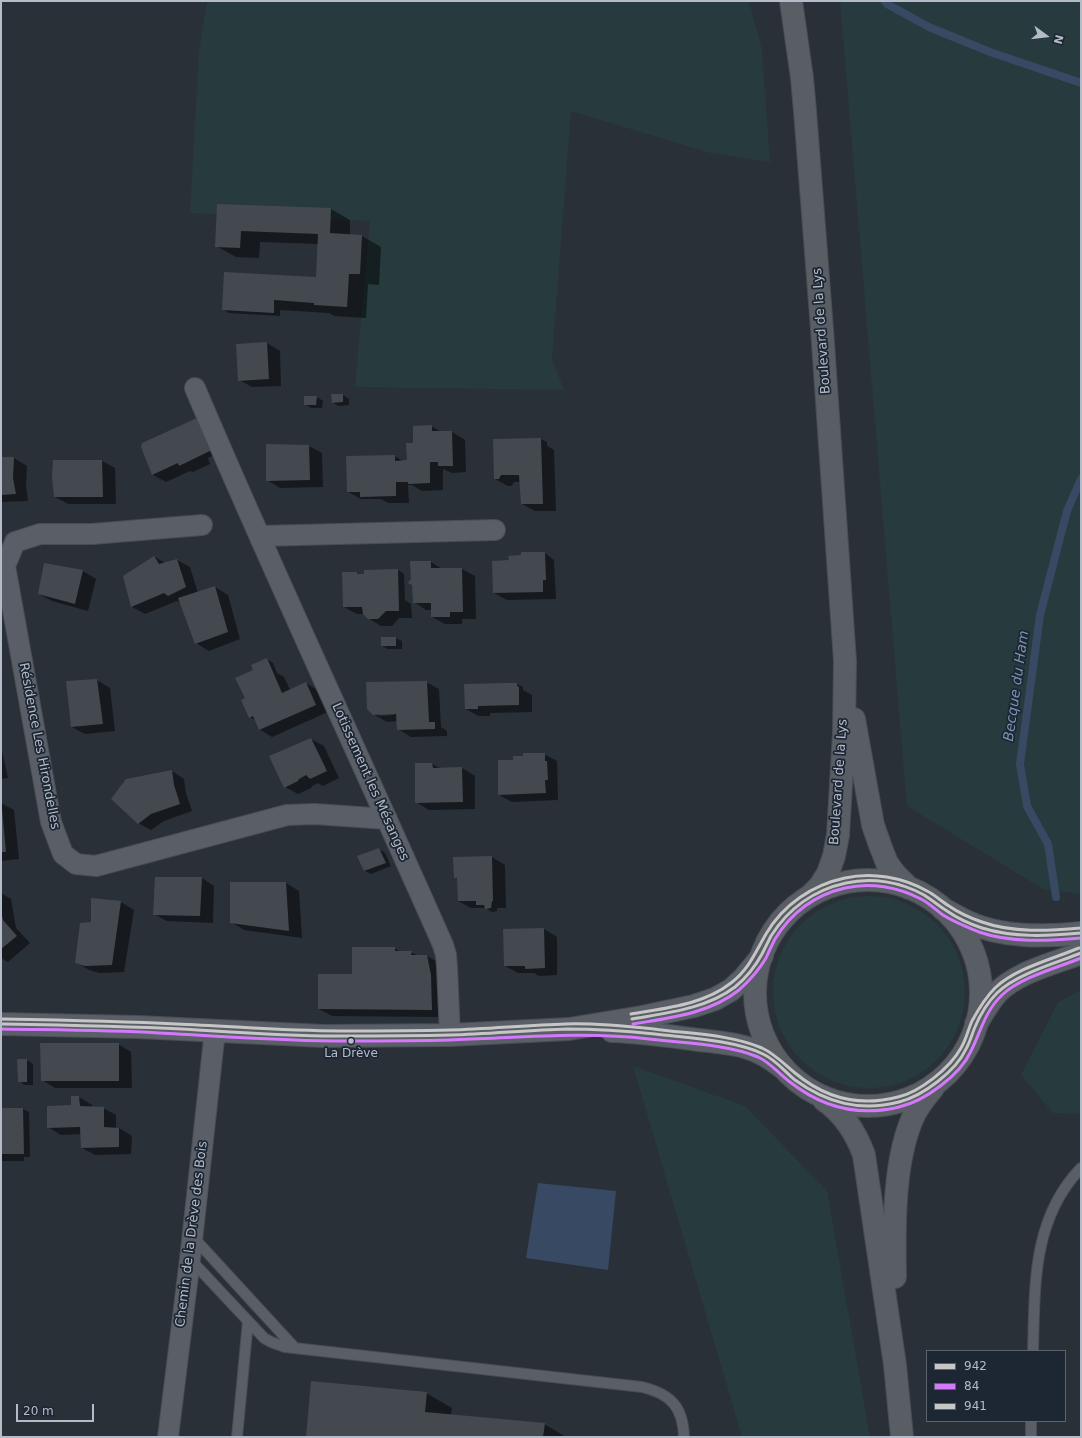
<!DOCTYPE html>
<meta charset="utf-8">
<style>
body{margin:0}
#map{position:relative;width:1082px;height:1438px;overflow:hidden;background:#2a3038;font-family:"DejaVu Sans",sans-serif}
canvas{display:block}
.frame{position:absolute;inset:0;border:2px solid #b4bcc9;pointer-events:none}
.legend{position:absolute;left:926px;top:1350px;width:140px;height:72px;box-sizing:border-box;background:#1d2633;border:1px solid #59626f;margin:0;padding:5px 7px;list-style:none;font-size:12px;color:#b4bcc9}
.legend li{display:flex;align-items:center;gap:8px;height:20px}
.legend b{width:20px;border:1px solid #59626f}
.north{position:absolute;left:1026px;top:16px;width:40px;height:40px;-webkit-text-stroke:3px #1d2633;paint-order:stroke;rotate:105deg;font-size:11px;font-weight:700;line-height:16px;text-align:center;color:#b4bcc9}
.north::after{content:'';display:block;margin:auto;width:14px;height:18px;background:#b4bcc9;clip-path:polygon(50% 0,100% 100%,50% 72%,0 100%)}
.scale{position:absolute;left:16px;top:1404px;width:78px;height:18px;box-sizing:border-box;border:2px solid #b4bcc9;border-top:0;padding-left:5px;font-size:12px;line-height:14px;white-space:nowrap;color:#b4bcc9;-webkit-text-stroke:3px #1d2633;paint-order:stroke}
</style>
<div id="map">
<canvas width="1082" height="1438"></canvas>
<div class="frame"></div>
<ul class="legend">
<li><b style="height:5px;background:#c6c6c6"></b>942</li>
<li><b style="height:5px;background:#d479fb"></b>84</li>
<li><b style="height:5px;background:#c6c6c6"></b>941</li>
</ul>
<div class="north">N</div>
<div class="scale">20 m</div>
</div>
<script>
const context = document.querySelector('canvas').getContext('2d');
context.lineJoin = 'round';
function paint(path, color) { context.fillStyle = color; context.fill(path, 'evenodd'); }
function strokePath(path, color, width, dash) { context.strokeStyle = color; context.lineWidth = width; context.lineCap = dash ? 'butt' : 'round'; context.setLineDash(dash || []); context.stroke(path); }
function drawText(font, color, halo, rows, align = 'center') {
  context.font = font + ' "DejaVu Sans",sans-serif'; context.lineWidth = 3.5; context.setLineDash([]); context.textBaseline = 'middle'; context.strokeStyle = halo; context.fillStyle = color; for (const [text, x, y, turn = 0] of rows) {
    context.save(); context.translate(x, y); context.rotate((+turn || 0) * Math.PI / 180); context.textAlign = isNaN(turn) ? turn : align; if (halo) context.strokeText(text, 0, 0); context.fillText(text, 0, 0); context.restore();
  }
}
paint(new Path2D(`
 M207,1H749L762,50L770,162L710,153L571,111L552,359L564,390L355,387L370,221L190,213L199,52Z
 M840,1H1081V894L1043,889L907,806Z
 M773 992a96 96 0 1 1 192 0a96 96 0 1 1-192 0Z
 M1081,990V1114L1053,1113L1021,1075L1058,1002Z
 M633,1066L745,1106L827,1191L870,1437H742Z`), '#273a3e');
paint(new Path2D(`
 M538,1183L616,1191L608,1270L526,1258Z`), '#384963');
paint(new Path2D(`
 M218,205L331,209L350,220V235L362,236L381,247L379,285L368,284L366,318L334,316L329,313L280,310V316L229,313L223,309L317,278L319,244L260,242L259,258L236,257L216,246Z
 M267,343L280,351L281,386L252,387L239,380Z
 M343,395L349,399V405L339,406L333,403Z
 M317,397L323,401L322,408H311L305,404Z
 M197,419L218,453L208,458L210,464L193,472L190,471L166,482L153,475L142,447Z
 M431,426L442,432H452L465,440L466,472L452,473L443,469V490L422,491L412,485H408L409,503H388L381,499H361L348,492L347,457L395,456L404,462L407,461L414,444Z
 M541,439L547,442V446L554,450L556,511H535L522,504L521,482H514L512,486H508L495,479Z
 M309,446L322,453L323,487L280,488L267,480Z
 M1,458H14L27,466L26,486L28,501L1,502Z
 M102,461L115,468L116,504H68L55,497Z
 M545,553L554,560L556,599L507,600L494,593L513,561Z
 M155,557L165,563L177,560L190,567L198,593L215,587L228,595L240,639L209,651L196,643L181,603L177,601L145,614L132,607Z
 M431,562L442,569H462L475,576L476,619H462V624H445L432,617V610H426L414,602Z
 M44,564L83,571L96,579L88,611L52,601L39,594Z
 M398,570L404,574L405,600L411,604L412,618H399L392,626H381L368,618L364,614H357L344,607L356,573L361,575Z
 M396,638L402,641V649H388L382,646Z
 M267,659L273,663L277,673L284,677L290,690L306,683L319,691L328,712L272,737L259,729L255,720L250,717L246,699L253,671Z
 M97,680L110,688L115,731L85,734L72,727Z
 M426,682L439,689L441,727L447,731V736L411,737L398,729V721L387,722L373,714ZM394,713V715L379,716V714Z
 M517,684L523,687V690L532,695V712L490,713V716H478L466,709Z
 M311,739L324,746L339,778L323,786L318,783L312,786L311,788L298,794L285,787Z
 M1,746L8,778L1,779Z
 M544,754L557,761L558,800L512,802L499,795L517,761L522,757Z
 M432,764L440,768H462L475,776V809L429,810L416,802Z
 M172,771L184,779L186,793L192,811L164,821L151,830L138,823Z
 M1,803L14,810L19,859L1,861Z
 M379,849L385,853L391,866L371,874L365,871L359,857Z
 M492,857L505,865L506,908H497V911L492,912L486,908H471L458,901V879L455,878L454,858Z
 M202,878L214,886L213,923L167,921L154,914Z
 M286,883L299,891L302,938L244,930L231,922Z
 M1,893L11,899L16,928L30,943L8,962L1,958Z
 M121,902L134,910L124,972L99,973L89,970L76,962L92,923Z
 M544,929L557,937V975L539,976L534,973H518L505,966Z
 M394,948L401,952H411L418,956H427L440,963L444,1017L332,1016L319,1009L353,975Z
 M118,1044L131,1052L132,1088H55L42,1080Z
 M27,1060L33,1064V1085H25L19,1081Z
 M72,1097H79L92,1105V1108H103L116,1115V1128H119L132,1136L131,1154L95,1155L82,1148V1134L61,1135L48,1127L72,1106Z
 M1,1109H23L29,1112L30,1157H24V1161H1Z
 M426,1393L452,1408L451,1415L544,1424L566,1437H307Z`), '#0007');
strokePath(new Path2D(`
 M885,1L887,4L929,27L990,52L1081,83
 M1056,897L1048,844L1027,806L1020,764L1040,615L1067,511L1081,479`), '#384963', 8);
paint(new Path2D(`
 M217,204L331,208L330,233L362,235L360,274H349L347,307L314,305V303L274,300V313L222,310L224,272L316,277L318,234L241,231L240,248L215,247Z
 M267,342L269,379L238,381L236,344Z
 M331,394H343V402L332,403Z
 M304,396H317L316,405H304Z
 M197,418L212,450L179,466L178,463L152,475L141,447L142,443Z
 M432,425V431H452L453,466H438V462H430V483L408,484V482H396V496L360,497V492H347L346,456L395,455V461L407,460L406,443H413V426Z
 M541,438L543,504H521L519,475H501L499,479H494L493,439Z
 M266,444L309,445L310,480L266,481Z
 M1,457H14L13,478L16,494L1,495Z
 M53,460H102L103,497H54L52,478Z
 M521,552H545L546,580H543V592L493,593L492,561L509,560L508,556L521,555Z
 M154,556L159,564L177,559L186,587L168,596L164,593L131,607L123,576Z
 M410,561H431V568H462L463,612H450V617H431V603H413L412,585L408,583L411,579Z
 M44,563L83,570L75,604L38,594Z
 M398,569L399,611H386L378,619H368L363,614L362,607H343L342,572H357V574H364V570Z
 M215,586L228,632L195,644L178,598Z
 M381,637H396V646H381Z
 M267,658L282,693L306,682L316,705L259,730L253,716L249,718L241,700L245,698L235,678L253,670L251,665Z
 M97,679L103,724L71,727L66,681Z
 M427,681L429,722H435V729L397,730L396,714L373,715L367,709L366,682Z
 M506,683H517V686L519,687V705L478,706V709H465L464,684Z
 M311,738L327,771L310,779L306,775L299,779L298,781L284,788L269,756Z
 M523,753H545V761H547L548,780H545L546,793L498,795V760H513V756H523Z
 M415,763H432L433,768L462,767L463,802L415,803Z
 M172,770L174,785L180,804L151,814L138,824L111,799L126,779Z
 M1,809H2L6,852H1Z
 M379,848L386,863L364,871L357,856Z
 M492,856L493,901H492L491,908L485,909L484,905H476V901H458L457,878H454L453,857Z
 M155,877H202L200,916L153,915Z
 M230,882H286L289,931L230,923Z
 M91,898L121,901L112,965L85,966L75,963L80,923L91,922Z
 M1,910L3,920L17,936L1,949Z
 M544,928L545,968L525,969V966H504L503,929Z
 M352,947H395V951H412L411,955H427L431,975L432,1010L318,1009V974H352Z
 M40,1043H119V1081H41Z
 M17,1059H27V1082H18Z
 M71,1096H79L80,1106L104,1107V1127L119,1128V1147L81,1148L80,1127L47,1128V1106L71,1105Z
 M1,1108H23L24,1154H1Z
 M311,1381L427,1392L425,1412L545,1423L543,1437H306Z`), '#444950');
const service = new Path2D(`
 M193,1237L295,1348
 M190,1259L264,1338L271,1342L285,1347L642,1387C671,1394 683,1407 684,1437
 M1033,1351C1035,1285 1032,1219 1081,1168
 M237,1437L248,1321
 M1031,1437V1421`);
const minor = new Path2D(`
 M195,388C274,575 361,759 443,945L446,955L447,967L450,1035
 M202,525L92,534H40L15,542L5,566L51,822L63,854L76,864L96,866L287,815L315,814L387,819
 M260,536L495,530
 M168,1437L190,1259L215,1030`);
const tertiary = new Path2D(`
 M943,909C951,913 959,918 968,922C1002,938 1044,937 1081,933
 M1,1024L138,1027L323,1036L450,1035L569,1029L642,1017L694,1006L715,999L731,990L744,978L762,956
 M976,1024C983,1013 989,1002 997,993C1017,972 1055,963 1081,953
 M612,1031C641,1032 670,1036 699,1040C715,1042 732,1043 748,1048C761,1052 772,1059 783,1068`);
const secondary = new Path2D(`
 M791,1L802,78L805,111L822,329L845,661L844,733L838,835L834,856L828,873L820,886L810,896
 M854,719L873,825L880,845L887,863L895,874L909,888
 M755 993a113 113 0 1 1 226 0a113 113 0 1 1-226 0Z
 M824,1100C843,1113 856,1133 864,1155L895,1365L902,1437
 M895,1277C894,1229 893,1157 915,1113C920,1104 926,1096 933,1088`);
strokePath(service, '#484c53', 12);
strokePath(minor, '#484c53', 22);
strokePath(tertiary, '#484c53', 24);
strokePath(secondary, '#484c53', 24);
strokePath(service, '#5a5e66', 10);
strokePath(minor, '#5a5e66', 20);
strokePath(tertiary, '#5a5e66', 22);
strokePath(secondary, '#595d64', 22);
strokePath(new Path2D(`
 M632,1019C666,1013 706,1009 735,987C746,978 755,967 762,954C765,948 768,942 771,936C788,909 814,890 846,883C872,877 901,882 924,895C932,900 939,906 947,911C957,918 970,924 982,928C1014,938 1048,936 1081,933
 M1,1024C61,1025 122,1026 182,1029C232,1032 283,1036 334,1036C373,1036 412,1036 450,1035C489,1034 528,1030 567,1029C596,1029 626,1031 655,1034C687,1038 734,1040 763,1054C776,1060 784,1071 795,1080C827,1103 860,1112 899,1102C923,1096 956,1071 966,1049C970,1042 972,1034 975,1027C980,1015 988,1002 997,993C1016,974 1056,963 1081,953`), '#c6c6c6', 3);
strokePath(new Path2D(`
 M633,1024C668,1018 709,1014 739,990C749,981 759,970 766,958C769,951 772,945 775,939C791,913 815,895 845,888C870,882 898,887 921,899C929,903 936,910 943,915C954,922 967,927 979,932C1011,943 1047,941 1081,938
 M1,1029C54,1030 106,1030 159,1033C221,1036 283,1041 345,1041C380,1041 415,1041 450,1040C517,1038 582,1031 649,1039C683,1043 727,1044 758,1057C771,1063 779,1074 790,1082C823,1108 858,1117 899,1107C925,1101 960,1075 971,1051C981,1031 985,1011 1002,995C1021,977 1057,968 1081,958`), '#d479fb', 3);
strokePath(new Path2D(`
 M631,1014C665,1008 703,1005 731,983C749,969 755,953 766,934C783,905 812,885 845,878C872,872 902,877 927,891C935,895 941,901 949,906C959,913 970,918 982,922C1013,933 1048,931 1081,928
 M1,1019C59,1020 118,1021 176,1024C230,1026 285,1031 339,1031C376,1031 413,1031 450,1030C489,1029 527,1025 566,1024C595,1023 625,1026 654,1029C689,1034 729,1034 762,1048C775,1054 784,1064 795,1073C825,1098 860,1107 898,1097C920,1092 950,1068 961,1048C966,1040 968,1030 972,1021C978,1010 986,997 995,988C1016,968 1053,959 1079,948`), '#c6c6c6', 3);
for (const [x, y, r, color] of [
 [351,1041,3.5,"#b4bcc9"]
]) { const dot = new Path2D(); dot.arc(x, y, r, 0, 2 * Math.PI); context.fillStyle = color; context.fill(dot); strokePath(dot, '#1d2633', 1.5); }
drawText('12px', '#b4bcc9', '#1d2633', [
 ["La Drève",351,1054]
]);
drawText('13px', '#b4bcc9', '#1d2633', [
 ["Boulevard de la Lys",822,331,-94],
 ["Résidence Les Hirondelles",39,746,79],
 ["Lotissement les Mésanges",370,782,66],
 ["Boulevard de la Lys",839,782,-86],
 ["Chemin de la Drève des Bois",192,1234,-83]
]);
drawText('italic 14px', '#7c92b1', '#1d2633', [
 ["Becque du Ham",1017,686,-82]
]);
</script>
